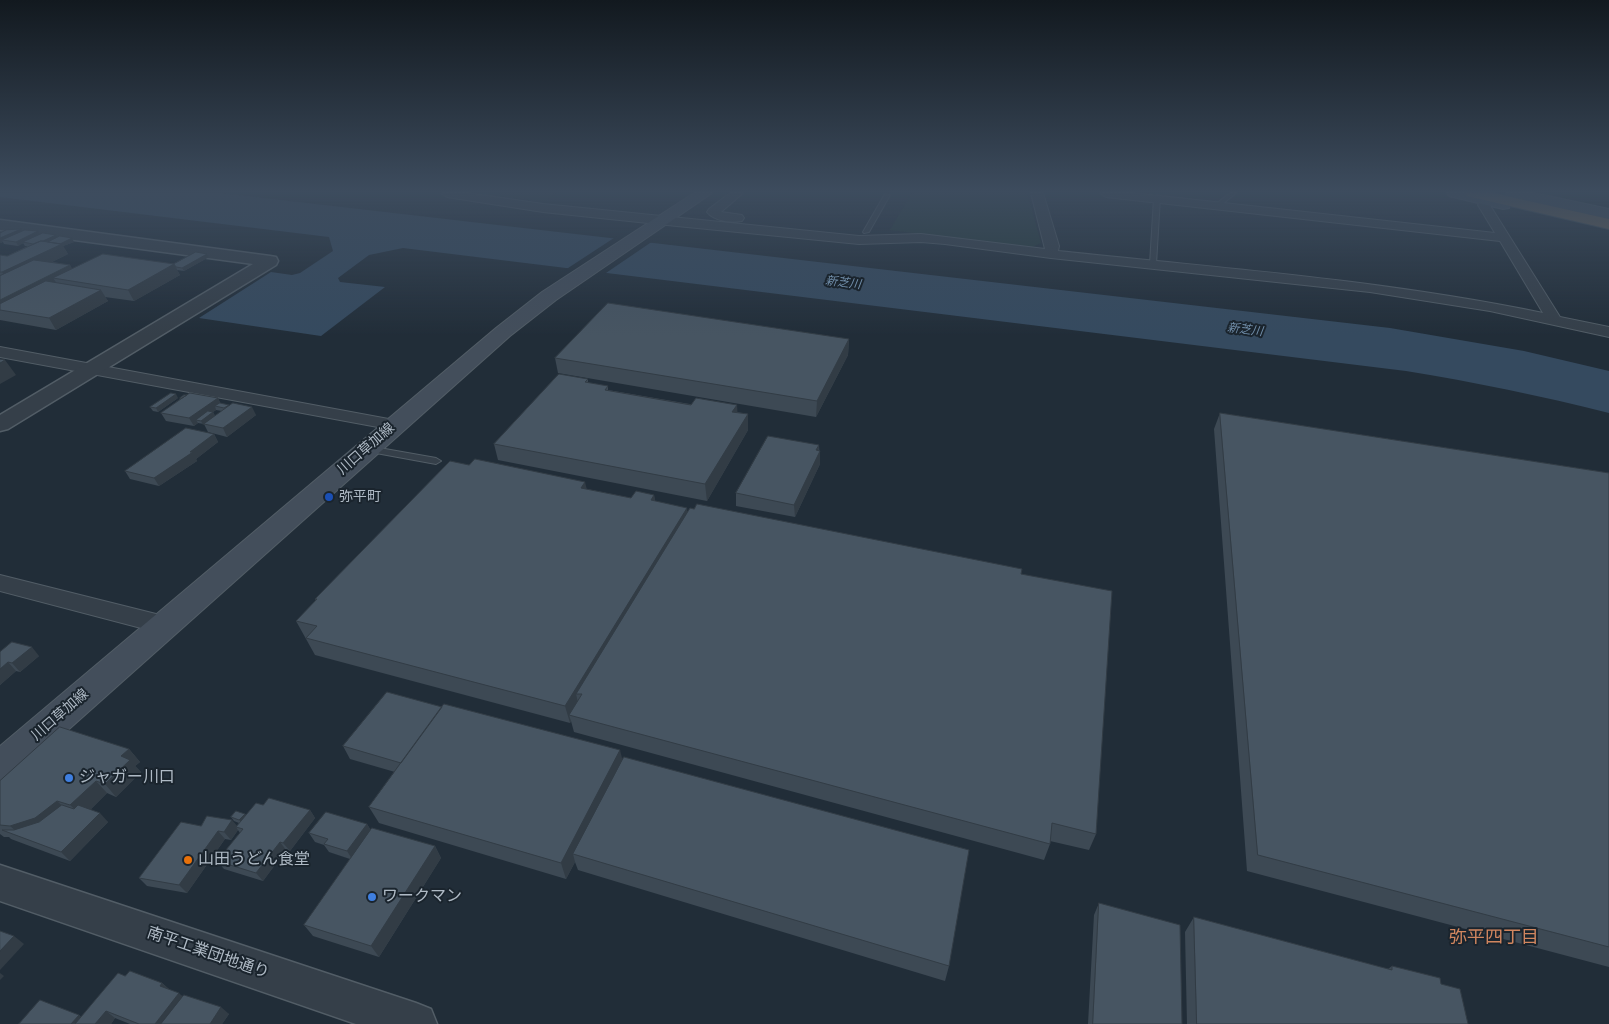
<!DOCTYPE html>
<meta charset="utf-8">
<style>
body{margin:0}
canvas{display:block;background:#212d38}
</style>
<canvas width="1609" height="1024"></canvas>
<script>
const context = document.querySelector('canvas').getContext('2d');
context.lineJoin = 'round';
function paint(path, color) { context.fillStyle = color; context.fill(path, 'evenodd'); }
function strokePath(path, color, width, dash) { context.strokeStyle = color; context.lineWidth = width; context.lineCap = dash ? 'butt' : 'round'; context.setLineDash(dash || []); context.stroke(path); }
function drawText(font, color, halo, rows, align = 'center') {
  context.font = font + ' Manrope,"Noto Sans JP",sans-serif'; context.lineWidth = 4; context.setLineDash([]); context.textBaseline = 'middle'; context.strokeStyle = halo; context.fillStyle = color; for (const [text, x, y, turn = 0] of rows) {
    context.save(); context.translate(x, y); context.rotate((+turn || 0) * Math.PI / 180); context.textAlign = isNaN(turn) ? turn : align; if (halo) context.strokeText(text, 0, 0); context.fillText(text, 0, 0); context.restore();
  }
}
paint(new Path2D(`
 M500,193H556L546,201L495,196Z
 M912,193H1027L1041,243L1030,248L890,230Z`), '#233939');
paint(new Path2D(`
 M0,193H220L1390,328L1524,351L1609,371V413C1542,396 1474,382 1406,371L403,248L369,255L338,278L340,282L385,287L321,336L199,318L271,272L292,275L300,273L333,251L329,237L0,197Z`), '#354a5f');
paint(new Path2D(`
 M617,236L653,241L603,275L565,270Z`), '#212d38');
const service = new Path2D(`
 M1230,193H1236L1220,206H1216V204Z
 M885,194L890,195L869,232L864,233L863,232Z
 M1157,196L1160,198L1156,264L1153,266L1150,264L1154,198Z
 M368,446L436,458L441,461L436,464L365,451L363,449L365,447Z`);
const minor = new Path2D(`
 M441,193H467L543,204L859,236L921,234L1045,249L1031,193H1043L1059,246L1058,251C1220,268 1383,280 1543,313L1500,241L1106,197L1100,193H1133L1495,233L1478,205L1483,197L1487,196L1493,200L1490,205L1491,207L1560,317L1609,327V337L1490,311L1370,292L1051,258L945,244L921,242L859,244L677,226L543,212L447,197Z
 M730,193H743L721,212L742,215L744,218L742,221C731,223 714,221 707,212L709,209Z
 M0,347L394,420L400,421L403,425L400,429L394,430L0,357Z
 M0,575L164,616L172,619L175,625L172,631L164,634L0,591Z`);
const tertiary = new Path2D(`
 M0,220L270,256L276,257L278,261L276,265L8,429L0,431V415L253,264L0,230Z
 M0,865L416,1003L431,1009L437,1024H356L0,901Z`);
const secondary = new Path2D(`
 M694,193H712L556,300L510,336L13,779L0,784V746L496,328L542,292Z
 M1447,193H1474L1509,200L1511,204L1509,208L1503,209L1449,196Z
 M1506,193H1534L1609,209V219L1508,196Z`);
const motorway = new Path2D(`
 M1465,193H1493L1609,219V229L1467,196Z`);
strokePath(service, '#525d66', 2);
strokePath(minor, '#525d66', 2);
strokePath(tertiary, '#525d66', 3);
strokePath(secondary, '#525d66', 2);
strokePath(motorway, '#3f4a53', 2);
paint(service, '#353f49');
paint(minor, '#353f49');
paint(tertiary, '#353f49');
paint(secondary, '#434e5b');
paint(motorway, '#6e6152');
paint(new Path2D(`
 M22,231L40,235H56L57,238L74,242L63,246L68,254L52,262L70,265L72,269L174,264L207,254L209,257L184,271L177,270L180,275L134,301L105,297L108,301L56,330L0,320V255L7,256L28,246H25L23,243L18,246L4,244L3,242L0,243V233Z
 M849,339L848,355L816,417L558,373L555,358Z
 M588,379V383L608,386V390L748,414V430L707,501L498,460L494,444Z
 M178,398L158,412L153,411L150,407Z
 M180,398H218L220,403L256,415L227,437L208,432L204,424L198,423L194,426L166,421L161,413L180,399ZM216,410L222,411L215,416L213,412Z
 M1220,413L1609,473V967L1247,871L1214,429Z
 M214,434L218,442L196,459L197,461L159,486L130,479L125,471Z
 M819,445L820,464L795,517L736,506V493Z
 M587,489L631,498L654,495L655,501L688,512L1021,574L1096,834L1089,850L1050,841V844L1044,860L574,732L571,721L570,723L315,655L296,621L316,601L315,599Z
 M0,652L39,656L20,672L16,671L0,685Z
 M343,746L623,760L949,966L945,981L578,870L575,862L566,879L379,823L369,807L395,772L350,759Z
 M129,749L140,762L135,766L141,772L116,797L107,793L90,810L108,822L70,861L11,839L9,837H4L0,834V781Z
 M263,805L310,810L315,818L290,851L286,850L263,881L224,869L217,861L240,833L238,830L231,840L225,839L187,893L147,886L139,878L201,826H237L239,823L234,821L231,817L245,814L246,815Z
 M367,824L370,829L435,846L441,858L379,957L313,936L304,925L350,859L329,852L324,845L315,842L309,833Z
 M1099,903L1182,1024H1088L1094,915Z
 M1194,917L1388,969L1392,966L1441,984L1468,1024H1187L1185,932Z
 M125,976L162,983L170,990L182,996L229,1014L222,1024H130L115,1018L111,1024H19L79,1015L81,1017Z`), '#3d4954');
paint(new Path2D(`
 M21,229L23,233L2,240L3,242L0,243V238Z
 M38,231L40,235L18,246L16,242Z
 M56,235L58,239L36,244Z
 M72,238L74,242L63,246L68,254L9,283L2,272Z
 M207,254L209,257L184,271L182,268Z
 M174,264L180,275L134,301L128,290Z
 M70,265L76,276L53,278L58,285L0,310V300Z
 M101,290L108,301L56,330L49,318Z
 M849,339L848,355L816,417L817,401Z
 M5,360L16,375L0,384V363Z
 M176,394L178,398L158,412L156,408Z
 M218,398L222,406H215L216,410L207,416L213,412L215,416L203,425L201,421L196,420L198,423L194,426L189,418Z
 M737,405L738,421L732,412Z
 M252,407L256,415L227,437L223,428Z
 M748,414V430L707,501L705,484Z
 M214,434L218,442L196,459L197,461L159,486L154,478Z
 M819,445L818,455L820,451V464L795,517L794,505Z
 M585,482L589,498L581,488Z
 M654,495L657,511L651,500Z
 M687,508L689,524L582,694H576L579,707L569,715L571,721L570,723L565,706Z
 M32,647L39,656L20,672L12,663Z
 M8,662L16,671L0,685V669Z
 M129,749L140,762L135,766L141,772L116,797L105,784L121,756Z
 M620,750L624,766L573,854L575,862L566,879L561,863Z
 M96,781L107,793L83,817L70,805Z
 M57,801L70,813L24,838L10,826Z
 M310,810L315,818L290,851L283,843Z
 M100,813L108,822L70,861L61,852Z
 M245,814L248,818L243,824L239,820Z
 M232,820L239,828L236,827L238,830L231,840L224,832Z
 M367,824L372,832L352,859L347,851Z
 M218,831L225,839L187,893L179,885Z
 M280,842L286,850L263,881L256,873Z
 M435,846L441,858L379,957L371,946Z
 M14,936L24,944L0,970V951Z
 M0,973L4,976L0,980Z
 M162,983L171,991L160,986Z
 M179,993L187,1001L169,1024H155Z
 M221,1007L229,1014L222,1024H210Z
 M106,1011L115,1018L111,1024H95Z
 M79,1015L88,1022L71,1024Z`), '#323c45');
const building = new Path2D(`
 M21,229L0,238V233L6,230Z
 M25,230L38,231L16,242L2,240Z
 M43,233L56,235L43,241H41L33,244L23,242Z
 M60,236L72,238L60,244L48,242Z
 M41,241L62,244L2,272H0V255L7,256Z
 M196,252L207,254L182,268L176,267L174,264Z
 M103,254L174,264L128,290L53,278Z
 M34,260L70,265L0,300V276Z
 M46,281L101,290L49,318L0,310V304Z
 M608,303L849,339L817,401L555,358Z
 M0,359L5,360L0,363Z
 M559,374L588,379L585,382L608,386L605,390L691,405L696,398L737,405L732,412L748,414L705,484L494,444Z
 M171,393L176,394L156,408L150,407Z
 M190,393L218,398L189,418L161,413Z
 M184,395H187L182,398H180Z
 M220,403L229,405L224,408L215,406Z
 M233,403L252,407L223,428L204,424Z
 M208,411L213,412L201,421L196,420Z
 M1220,413L1609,473V947L1258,855Z
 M186,428L214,434L190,452H193L154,478L125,471Z
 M768,436L819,445L816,450L820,451L794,505L736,493Z
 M475,459L585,482L581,488L631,498L636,491L654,495L651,500L687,508L565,706L306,638L317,626L296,621L317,599H315L450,461L469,465Z
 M697,504L1022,569L1021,574L1112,591L1096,834L1052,823L1050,844L569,715L582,694H576L690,508L694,509Z
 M12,642L32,647L12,663L8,662L0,669V652Z
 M387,692L442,707L401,763L343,746Z
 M444,704L620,750L561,863L369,807Z
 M60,727L129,749L121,756L130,760L105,784L96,781L70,805L57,801L35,818L10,826L0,825V781Z
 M624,757L969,850L949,966L573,854Z
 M269,798L310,810L283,843L280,842L256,873L217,861L243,829L236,827L256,803L263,805Z
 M62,805L74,809L78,805L100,813L61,852L2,830H14L39,822Z
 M236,811L245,814L239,820L231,817Z
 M326,812L367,824L347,851L324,844L328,839L309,833Z
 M207,816L232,820L224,832L218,831L179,885L139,878L181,822L201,826Z
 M372,828L435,846L371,946L304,925Z
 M1099,903L1180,925L1182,1024H1093Z
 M1194,917L1392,970V966L1440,978L1441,984L1460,989L1468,1024H1197Z
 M0,931L14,936L0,951Z
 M130,971L162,983L160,986L179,993L155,1024H139L106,1011L95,1024H75L118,973L125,976Z
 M184,995L221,1007L210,1024H161Z
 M40,1000L79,1015L71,1024H19Z`);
paint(building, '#475562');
strokePath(building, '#323c45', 1);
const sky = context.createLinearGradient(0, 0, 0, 336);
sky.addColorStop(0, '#12191f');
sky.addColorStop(0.57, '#3d4c5e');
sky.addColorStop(1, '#3d4c5e00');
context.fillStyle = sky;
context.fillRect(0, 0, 1609, 336);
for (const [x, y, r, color] of [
 [329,497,5,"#1a4fb4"],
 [69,778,5,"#3f7fe0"],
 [188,860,5,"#e8710a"],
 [372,897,5,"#3f7fe0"]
]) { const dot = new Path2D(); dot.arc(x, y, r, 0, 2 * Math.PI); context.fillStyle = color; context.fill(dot); strokePath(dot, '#1a242d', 2); }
drawText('italic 12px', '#708da9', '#1a242d', [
 ["新芝川",843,283,7],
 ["新芝川",1245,330,7]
]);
drawText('14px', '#afbac5', '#1a242d', [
 ["川口草加線",366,449,-41],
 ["川口草加線",60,715,-41]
]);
drawText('14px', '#afbac5', '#1a242d', [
 ["弥平町",339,497]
], 'left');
drawText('16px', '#afbac5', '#1a242d', [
 ["ジャガー川口",79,778],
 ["山田うどん食堂",198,860],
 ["ワークマン",382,897]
], 'left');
drawText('16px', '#afbac5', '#1a242d', [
 ["南平工業団地通り",208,953,19]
]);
drawText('18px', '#d1865f', '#1a242d', [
 ["弥平四丁目",1494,938]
]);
</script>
